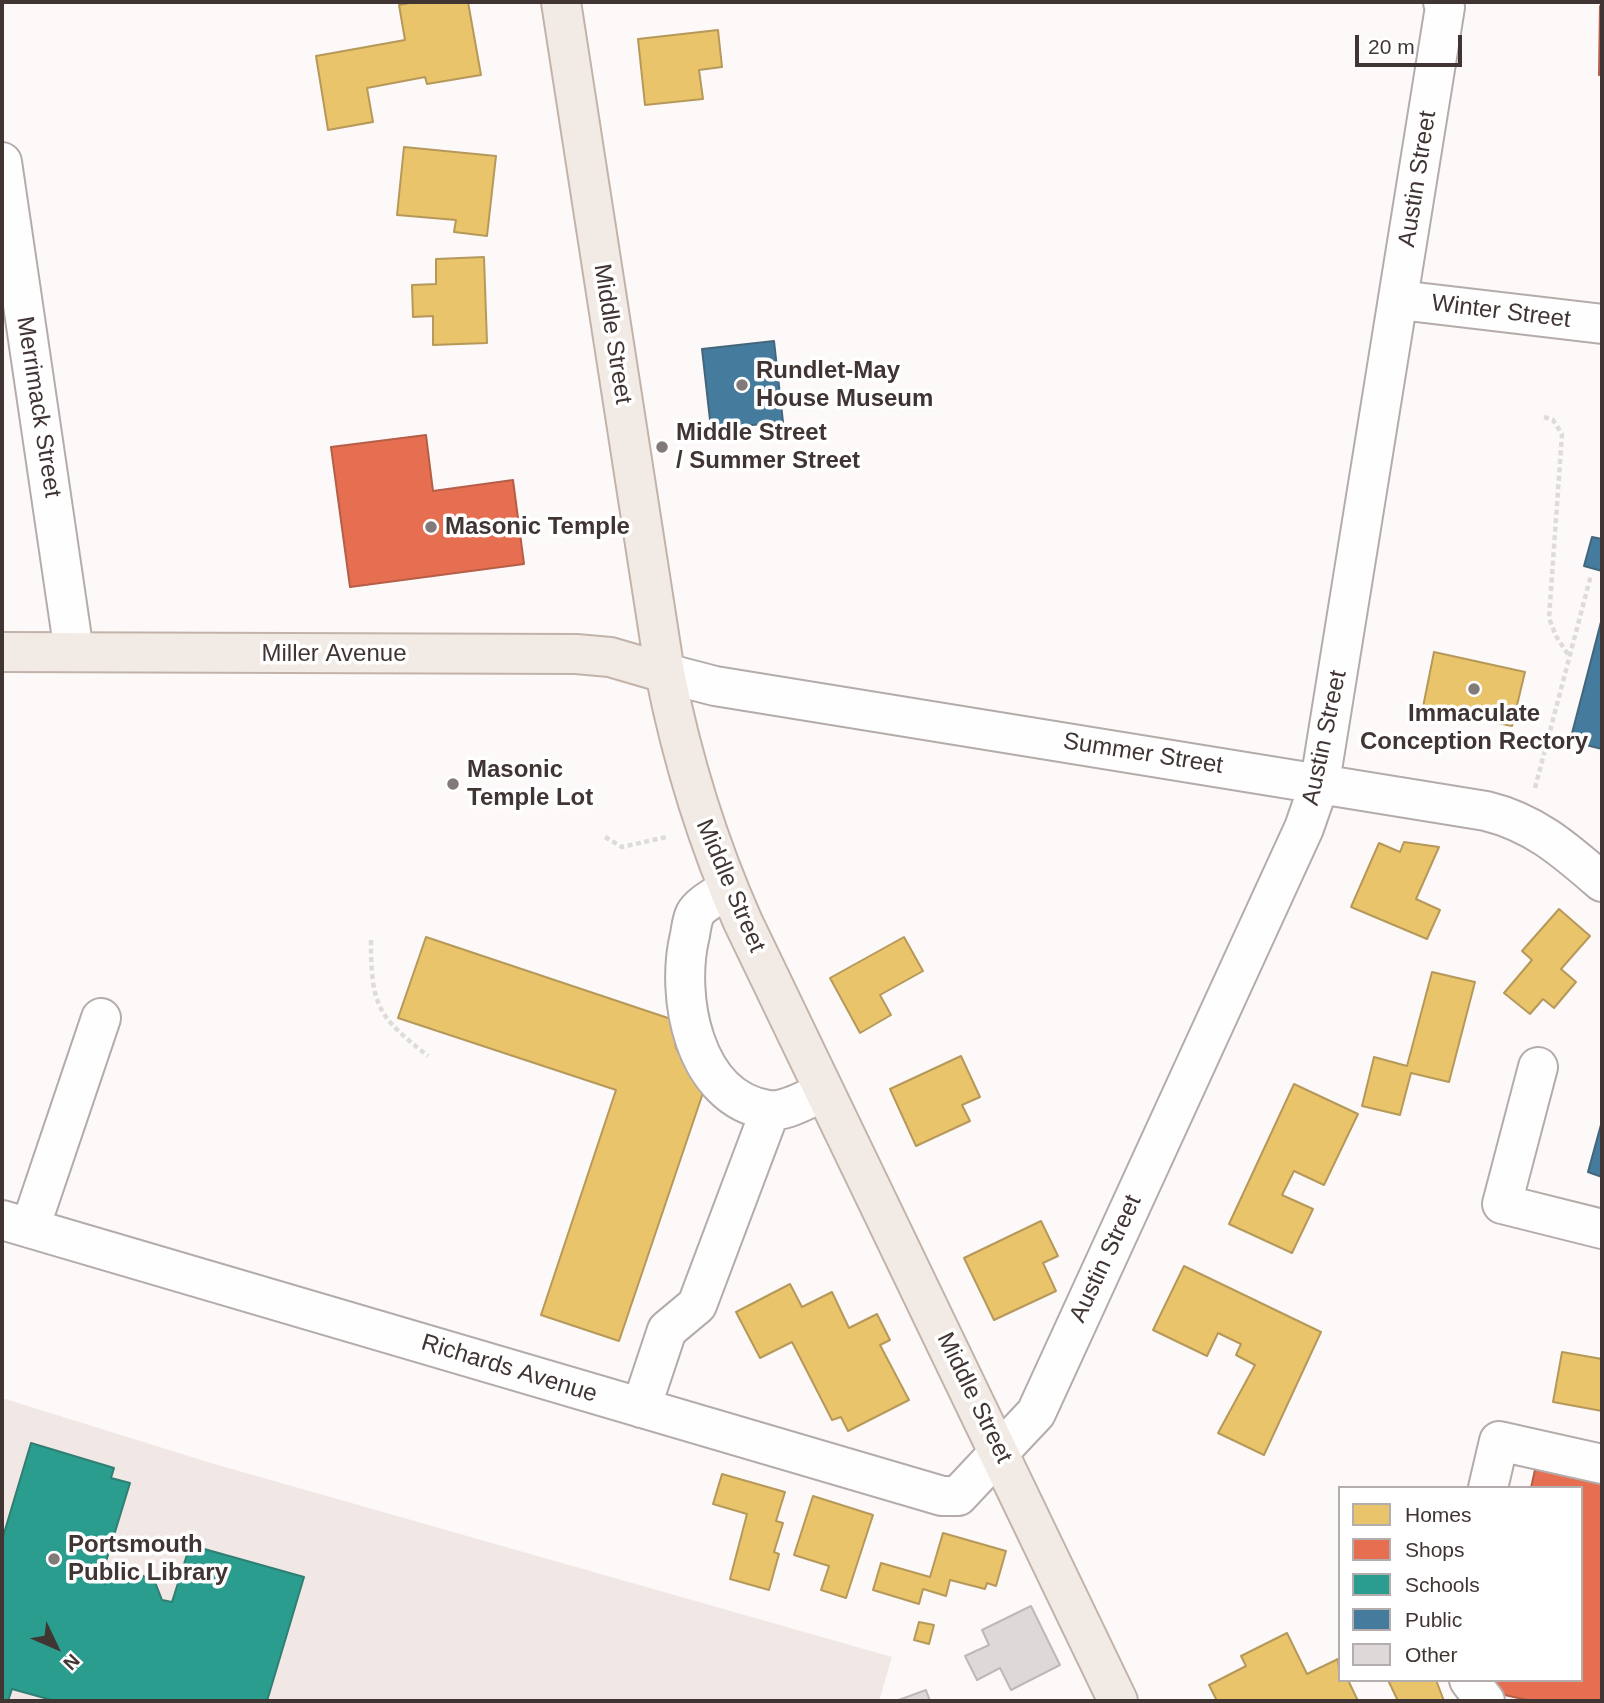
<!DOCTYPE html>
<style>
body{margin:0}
#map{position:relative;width:1604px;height:1703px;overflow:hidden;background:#fdf9f8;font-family:Helvetica,sans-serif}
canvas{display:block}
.frame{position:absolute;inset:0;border:4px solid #403533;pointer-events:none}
.legend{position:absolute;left:1338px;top:1486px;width:245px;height:196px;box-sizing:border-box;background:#fff;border:2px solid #b3aead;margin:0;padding:9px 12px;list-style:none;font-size:21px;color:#403533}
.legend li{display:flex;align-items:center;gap:14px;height:35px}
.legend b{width:35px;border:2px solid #b3aead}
.north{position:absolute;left:21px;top:1612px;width:70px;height:70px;-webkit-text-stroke:5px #fff;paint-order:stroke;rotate:134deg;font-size:19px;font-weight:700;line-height:28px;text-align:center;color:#403533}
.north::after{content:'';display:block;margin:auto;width:24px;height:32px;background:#403533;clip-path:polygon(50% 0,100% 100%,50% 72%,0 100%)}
.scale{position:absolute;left:1355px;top:35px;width:107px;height:32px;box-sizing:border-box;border:4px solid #403533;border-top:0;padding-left:9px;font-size:21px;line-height:24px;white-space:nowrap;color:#403533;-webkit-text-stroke:5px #fff;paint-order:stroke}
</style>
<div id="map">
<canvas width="1604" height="1703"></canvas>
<div class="frame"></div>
<ul class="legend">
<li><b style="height:19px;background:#e9c46a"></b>Homes</li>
<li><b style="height:19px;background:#e76f51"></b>Shops</li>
<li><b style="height:19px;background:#2a9d8f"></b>Schools</li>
<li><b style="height:19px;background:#457b9d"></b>Public</li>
<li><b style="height:19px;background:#dfd8d8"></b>Other</li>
</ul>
<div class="north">N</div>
<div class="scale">20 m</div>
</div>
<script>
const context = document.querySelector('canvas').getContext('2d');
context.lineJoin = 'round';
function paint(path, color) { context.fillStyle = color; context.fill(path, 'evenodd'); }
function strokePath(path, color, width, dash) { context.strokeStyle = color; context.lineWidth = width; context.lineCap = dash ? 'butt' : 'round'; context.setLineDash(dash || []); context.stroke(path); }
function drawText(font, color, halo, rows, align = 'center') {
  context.font = font + ' Helvetica,sans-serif'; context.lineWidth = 7; context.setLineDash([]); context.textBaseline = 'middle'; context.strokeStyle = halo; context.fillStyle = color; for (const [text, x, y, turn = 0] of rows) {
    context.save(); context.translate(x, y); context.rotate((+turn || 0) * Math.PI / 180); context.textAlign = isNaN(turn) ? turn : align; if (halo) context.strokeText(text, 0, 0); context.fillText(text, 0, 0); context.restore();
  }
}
paint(new Path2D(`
 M2,1398L211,1463L892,1657L879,1701H2Z`), '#f1e8e5');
const homes = new Path2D(`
 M415,2H468L481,75L427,84L425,77L367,88L373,122L328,130L316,56L405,40L399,5Z
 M718,30L722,67L699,70L703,99L645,105L638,39Z
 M404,147L496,156L487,236L454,232L456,220L397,215Z
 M484,257L487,343L433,345V316L413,317L412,285L436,284V259Z
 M1434,652L1525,672L1512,726L1423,707Z
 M1404,842L1439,847L1416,899L1440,910L1427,939L1351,907L1379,843L1400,852Z
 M1559,909L1590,936L1561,969L1576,982L1554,1008L1543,999L1530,1014L1504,993L1532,960L1522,951Z
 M426,937L671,1019L676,1048L686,1064L707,1081L619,1341L541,1315L616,1090L398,1018Z
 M904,937L923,971L880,995L891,1015L860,1033L830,978Z
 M1432,972L1475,982L1449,1082L1411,1073L1400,1115L1362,1106L1374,1057L1407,1066Z
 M961,1056L980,1097L962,1105L970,1121L916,1146L890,1089Z
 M1294,1084L1358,1114L1324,1185L1294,1171L1282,1195L1313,1209L1292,1253L1229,1224Z
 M1041,1221L1058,1256L1043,1263L1056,1291L994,1320L964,1258Z
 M1184,1266L1321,1332L1264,1455L1218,1433L1255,1365L1236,1355L1241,1344L1218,1333L1207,1356L1153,1330Z
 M790,1284L802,1307L832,1292L849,1328L877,1314L890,1340L880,1345L909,1400L848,1431L841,1417L832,1420L792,1342L760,1358L736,1312Z
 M1562,1352L1602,1359V1411L1553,1402Z
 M722,1474L785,1492L776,1521L783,1523L774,1552L779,1554L769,1590L730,1579L747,1514L713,1504Z
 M813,1496L873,1515L846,1598L821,1590L829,1566L794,1555Z
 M943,1533L1006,1551L996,1586L987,1583L985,1589L950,1580L946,1596L923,1589L919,1604L873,1590L881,1563L930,1577Z
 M919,1622L934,1625L929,1644L914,1640Z
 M1287,1633L1307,1674L1338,1659L1340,1680H1348L1358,1701H1217L1209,1685L1246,1666L1241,1656Z
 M1388,1680H1436L1444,1701H1398Z`);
paint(homes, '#e9c46a');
strokePath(homes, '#b6995a', 2);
const shops = new Path2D(`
 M1600,6H1602V75H1599Z
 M426,435L433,491L513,480L524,564L350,587L331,447Z
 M1536,1465L1602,1480V1701H1532L1486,1691L1488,1680H1581V1488H1531Z`);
paint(shops, '#e76f51');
strokePath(shops, '#b55e48', 2);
const schools = new Path2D(`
 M31,1443L114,1468L111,1478L130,1483L100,1581L105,1584L119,1575L137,1573L155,1582L162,1600L172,1602L190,1545L304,1577L267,1701H55L12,1689L8,1701L2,1700V1540Z`);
paint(schools, '#2a9d8f');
strokePath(schools, '#317e73', 2);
const public = new Path2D(`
 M774,341L783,422L711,429L702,349Z
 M1592,537L1602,539V571L1584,566Z
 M1602,618V749L1570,741Z
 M1602,1121V1177L1588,1172Z`);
paint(public, '#457b9d');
strokePath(public, '#44667d', 2);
const building = new Path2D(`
 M1031,1606L1060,1665L1011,1690L1000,1668L977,1680L965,1656L989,1645L982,1630Z
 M926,1690L930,1701H896Z`);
paint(building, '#dfd8d8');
strokePath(building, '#beb8b8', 2);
const minor = new Path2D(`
 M2,162L74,652
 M1399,300L1602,324
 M665,673L715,686L1486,811C1535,823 1565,850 1602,882
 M728,888C719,895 700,904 695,914C692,920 691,929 690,935C675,995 693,1098 768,1110C785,1113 808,1098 824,1092
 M1538,1067L1502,1204L1602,1229
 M2,1220L942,1496H958L1036,1413L1304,828L1320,782L1445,7L1443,2
 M30,1228L101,1018
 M641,1408L667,1330L697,1305L770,1111
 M1488,1488L1499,1441L1602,1464
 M1469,1680L1485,1701`);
const major = new Path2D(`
 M561,2L665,673C682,759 707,841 743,922L1118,1701
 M2,652L576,654L610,657L665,673`);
strokePath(minor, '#b3acaa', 42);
strokePath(major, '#c2b3aa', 42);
strokePath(new Path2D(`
 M1544,417L1553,420L1562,434L1549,618L1556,636L1569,656
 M1535,788L1591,575
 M605,837L622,847L666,837
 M371,940C371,1005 377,1016 428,1056`), '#dedbdb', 4.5, [5, 3.5]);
strokePath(minor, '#fffefe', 38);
strokePath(major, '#f2ebe5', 38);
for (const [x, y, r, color] of [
 [742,385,7,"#827a78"],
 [662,447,7,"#827a78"],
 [431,527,7,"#827a78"],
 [1474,689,7,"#827a78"],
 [453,784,7,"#827a78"],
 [54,1559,7,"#827a78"]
]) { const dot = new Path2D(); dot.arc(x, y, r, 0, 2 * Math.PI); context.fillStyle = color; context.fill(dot); strokePath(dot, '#fff', 2.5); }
drawText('24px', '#403533', '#fff', [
 ["Austin Street",1418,179,-81],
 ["Winter Street",1501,312,7],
 ["Middle Street",612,334,81],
 ["Merrimack Street",38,407,81],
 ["Miller Avenue",334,654],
 ["Austin Street",1325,738,-78],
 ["Summer Street",1143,754,9],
 ["Middle Street",730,886,67],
 ["Austin Street",1106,1259,-65],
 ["Richards Avenue",509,1369,17],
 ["Middle Street",974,1398,64]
]);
drawText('bold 24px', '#403533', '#fff', [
 ["Rundlet-May",756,371],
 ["House Museum",756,399],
 ["Middle Street",676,433],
 ["/ Summer Street",676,461],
 ["Masonic Temple",445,527],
 ["Immaculate",1474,714,"center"],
 ["Conception Rectory",1474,742,"center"],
 ["Masonic",467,770],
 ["Temple Lot",467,798],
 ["Portsmouth",68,1545],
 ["Public Library",68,1573]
], 'left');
</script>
